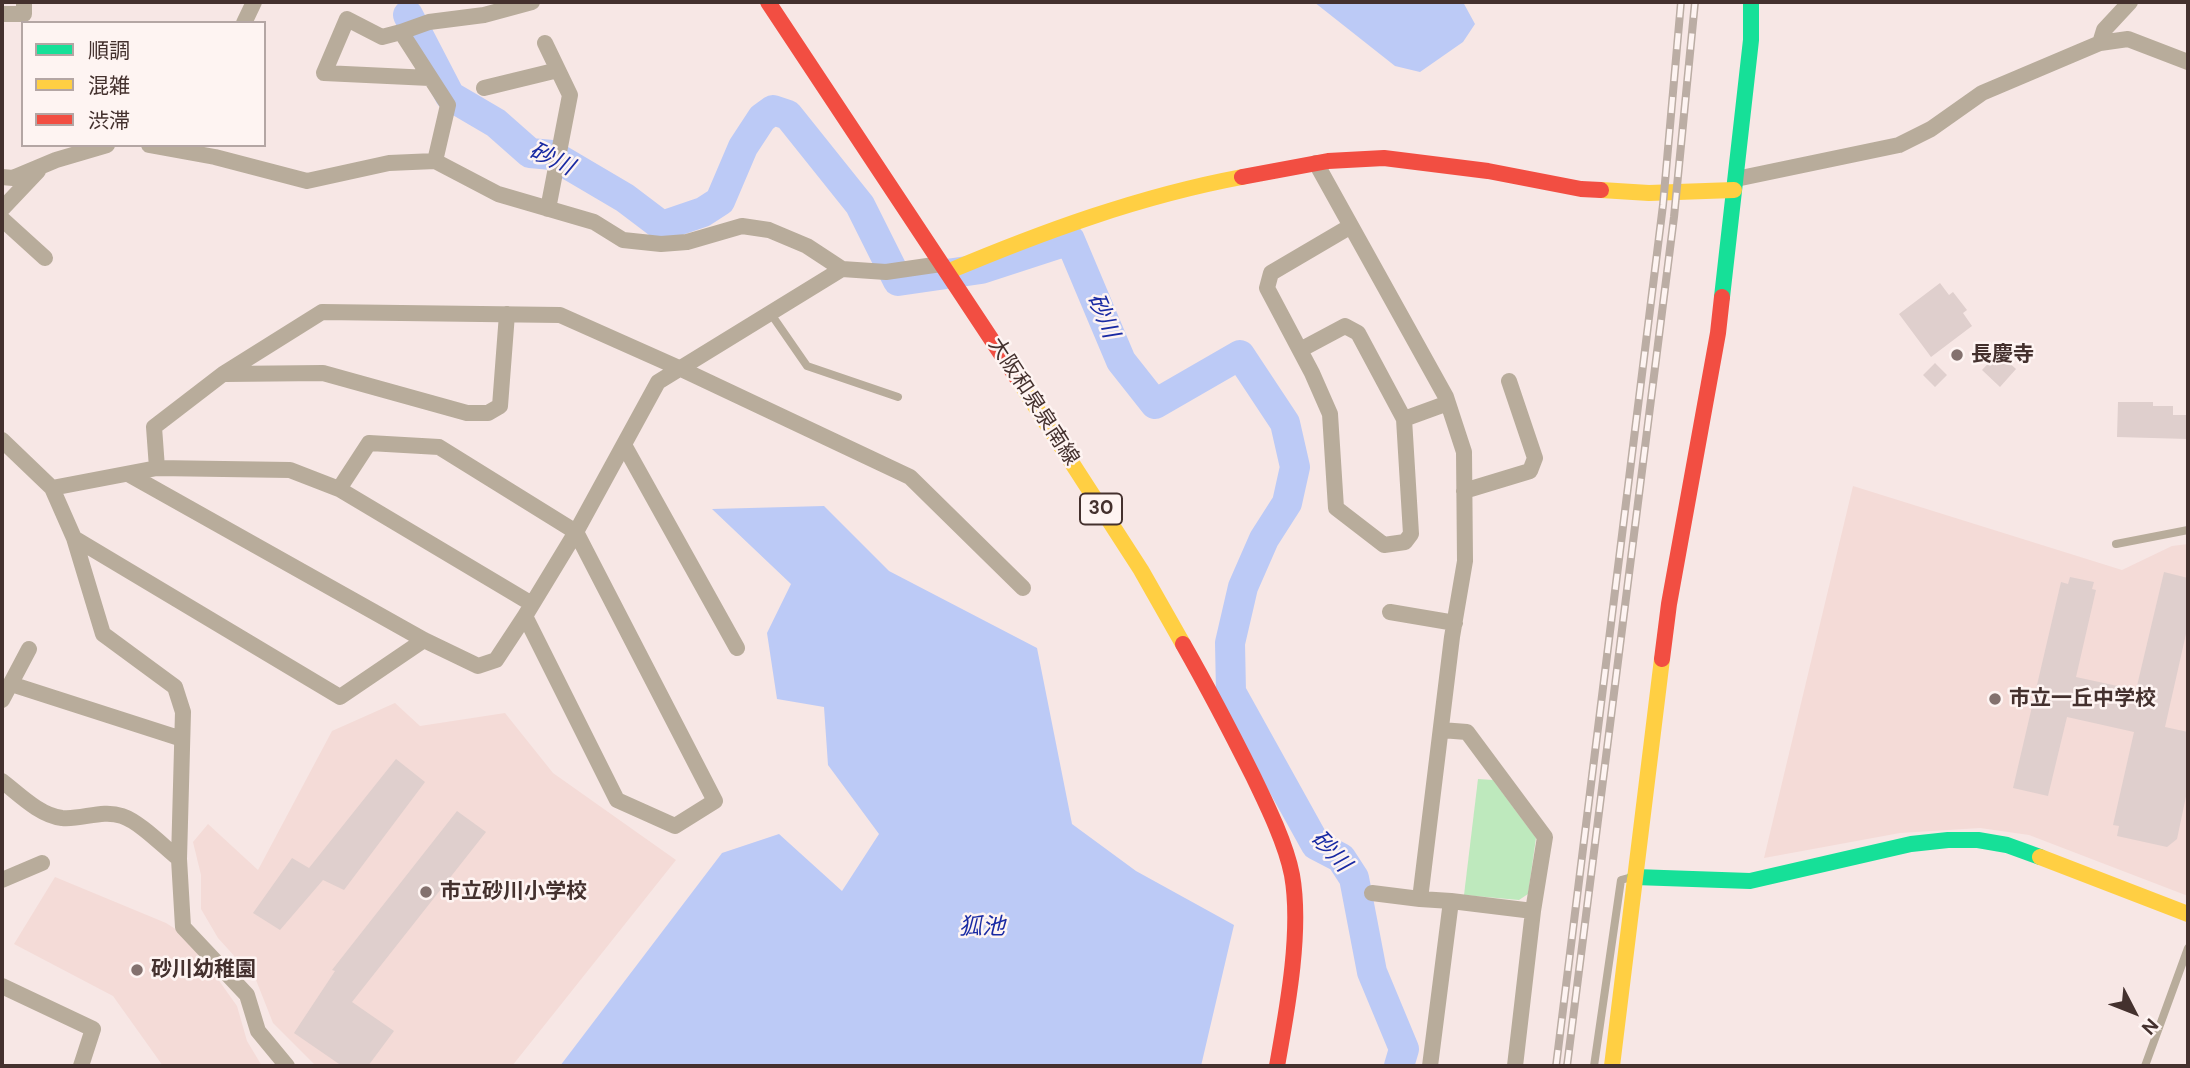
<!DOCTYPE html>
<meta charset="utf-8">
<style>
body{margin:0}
#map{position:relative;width:2190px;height:1068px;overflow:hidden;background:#f7e7e5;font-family:"DM Sans","Noto Sans JP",sans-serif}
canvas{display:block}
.frame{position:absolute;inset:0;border:4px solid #44312e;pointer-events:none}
.legend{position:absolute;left:21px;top:21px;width:245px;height:126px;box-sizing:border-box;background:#fef4f2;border:2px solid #b4a6a4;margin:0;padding:9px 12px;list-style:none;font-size:21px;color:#44312e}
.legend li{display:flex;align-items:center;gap:14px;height:35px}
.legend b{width:35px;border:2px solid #b4a6a4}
.north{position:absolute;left:2099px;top:977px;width:70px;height:70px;-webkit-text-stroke:5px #fef4f2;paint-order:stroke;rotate:132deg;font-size:19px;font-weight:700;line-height:28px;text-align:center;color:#44312e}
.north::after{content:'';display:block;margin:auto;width:24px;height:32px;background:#44312e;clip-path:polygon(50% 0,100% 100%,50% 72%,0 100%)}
</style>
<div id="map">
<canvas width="2190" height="1068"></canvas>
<div class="frame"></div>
<ul class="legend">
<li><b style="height:9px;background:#16e098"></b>順調</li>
<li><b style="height:9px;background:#ffcf43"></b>混雑</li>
<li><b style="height:9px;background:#f24e42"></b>渋滞</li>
</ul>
<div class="north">N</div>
</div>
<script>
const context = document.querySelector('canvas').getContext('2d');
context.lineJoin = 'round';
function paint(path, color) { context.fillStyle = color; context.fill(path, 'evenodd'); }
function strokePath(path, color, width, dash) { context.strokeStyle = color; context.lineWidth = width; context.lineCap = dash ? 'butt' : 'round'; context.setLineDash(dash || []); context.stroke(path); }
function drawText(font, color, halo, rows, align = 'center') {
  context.font = font + ' "DM Sans","Noto Sans JP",sans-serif'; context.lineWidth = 5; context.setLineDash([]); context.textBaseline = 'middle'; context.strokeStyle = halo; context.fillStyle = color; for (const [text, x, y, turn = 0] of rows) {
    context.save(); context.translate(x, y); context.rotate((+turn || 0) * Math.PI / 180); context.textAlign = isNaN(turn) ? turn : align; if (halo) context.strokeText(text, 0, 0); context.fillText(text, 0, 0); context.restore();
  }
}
paint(new Path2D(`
 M1853,486L2122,570L2172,546L2188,544V896L2029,835L1980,828L1900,833L1764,858Z
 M395,703L420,726L505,713L553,773L676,860L512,1066H316L273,1023L256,980L218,938L201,909V875L193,842L208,824L258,870L332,731Z
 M55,877L166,923L188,937L237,1006L247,1041L262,1066H163L113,996L14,944Z`), '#f4dbd7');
paint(new Path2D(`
 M1478,779L1493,780L1536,838L1528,894L1519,900L1464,895Z`), '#bee9bd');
paint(new Path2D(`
 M1314,2H1463L1475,24L1463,42L1420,72L1395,66Z
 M824,506L889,571L1037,648L1072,824L1136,871L1234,925L1201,1066H560L722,853L779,834L842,891L879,834L828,765L824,707L777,699L767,633L791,584L712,509Z`), '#bccaf6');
strokePath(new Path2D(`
 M408,15L450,96L496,123L530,153L552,155L625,198L662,226L703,212L720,201L743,147L762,118L773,110L788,115L860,205L898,281L981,269L1070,240L1121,361L1155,404L1240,355L1285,423L1295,467L1287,503L1264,539L1243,587L1230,643L1231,692L1316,845L1341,858L1354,878L1372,972L1404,1049L1399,1066`), '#bccaf6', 30);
paint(new Path2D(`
 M1940,283L1949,295L1953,292L1967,310L1963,313L1972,326L1931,357L1899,314Z
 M1998,353L2016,369L2000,387L1982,370Z
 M1935,363L1947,375L1935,387L1923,375Z
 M2118,402H2153V406H2173V415H2188V439L2117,437Z
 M2164,572L2188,578V625L2165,727L2188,732V787L2177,839L2167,847L2117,836L2119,826L2113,825L2134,732L2067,717L2048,796L2013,788L2061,582L2068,584L2070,577L2094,582L2092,589L2096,590L2076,677L2136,690Z
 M396,759L425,782L344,890L323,880L280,930L253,913L292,858L309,868Z
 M457,811L486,832L352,1002L394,1031L368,1066H342L294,1033L335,971L332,970Z`), '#dfcfcd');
strokePath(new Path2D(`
 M771,314L807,366L898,397
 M2116,544L2188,530
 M1594,1066L1621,880L1632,877
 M2145,1066L2188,948`), '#b8ac9b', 8);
strokePath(new Path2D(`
 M2,14H24V2
 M244,23L254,2
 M401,32L429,22L484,15L532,2
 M545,43L570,95L548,209
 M2100,43L2104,30L2130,2
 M430,78L324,73L347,19L382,37L401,32L448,105L435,161
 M484,88L558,70
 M149,145L215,157L307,181L389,163L435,161L498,194L594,222L623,240L661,244L687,242L742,226L769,230L807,246L842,269L886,272L941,264
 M1316,163L1446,397L1464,452L1465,561L1452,637L1420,899L1451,901L1430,1066
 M2,177L13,178L56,160L107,145
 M1736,179L1899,145L1931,129L1982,93L2100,43L2128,39L2188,62
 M2,209L38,171
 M2,219L45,258
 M1300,350L1345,326L1358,333L1404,419L1411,534L1405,542L1384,545L1336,508L1330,414L1312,373L1267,288L1271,273L1351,226
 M225,374L323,373L467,413H488L500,406L507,314
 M1404,419L1448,403
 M2,440L52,488L74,538L103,634L175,687L183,712L179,859L183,927L247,995L258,1031L287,1066
 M624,445L737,648
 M157,468L154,427L223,374L322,312L560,315L679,368L910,477L1023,588
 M130,475L424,640L478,666L496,660L525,616L576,532L658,382L842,269
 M52,488L157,468L290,470L339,489L532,604
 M339,489L369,443L439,447L576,532L715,801L675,826L617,800L525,616
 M1464,491L1530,471L1535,458L1509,381
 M74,538L340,697L424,640
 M1390,612L1455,623
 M11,684L182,739
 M2,700L29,649
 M1441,730L1467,732L1545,837L1533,911L1451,901
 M2,781C19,794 39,815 62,818C82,820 102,809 122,816C140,822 163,846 179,859
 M2,880L42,863
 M1372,893L1420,899
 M2,986L93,1029L81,1066
 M1515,1066L1533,911`), '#b8ac9b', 16);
strokePath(new Path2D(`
 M1722,297L1751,40V2
 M1635,877L1750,881L1911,844L1948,840H1978L2007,845L2040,857`), '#16e098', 16);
strokePath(new Path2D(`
 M1601,190L1649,193L1734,190
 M947,272C1042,232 1140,196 1242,177
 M1017,378L1141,570L1183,644
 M2040,857L2188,914
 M1612,1066L1662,659`), '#ffcf43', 16);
strokePath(new Path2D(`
 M768,2L1017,378
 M1242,177L1328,161L1384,158L1488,171L1581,189L1601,190
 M1183,644C1208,688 1231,732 1253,776C1267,805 1286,844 1292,875C1302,931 1287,1010 1277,1066
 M1662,659L1669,604L1718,333L1722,297`), '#f24e42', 16);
const rail = new Path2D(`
 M1556,1066L1663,205L1681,2
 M1567,1066L1674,217L1695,2`);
strokePath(rail, '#bbada4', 8);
strokePath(rail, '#fef4f2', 5, [16]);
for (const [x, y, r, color] of [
 [1957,355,7,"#83716e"],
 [1995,699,7,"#83716e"],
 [426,892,7,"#83716e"],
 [137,970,7,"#83716e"]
]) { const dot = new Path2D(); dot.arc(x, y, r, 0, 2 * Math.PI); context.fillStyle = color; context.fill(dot); strokePath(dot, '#fef4f2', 2.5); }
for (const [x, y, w] of [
 [1101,509,42]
]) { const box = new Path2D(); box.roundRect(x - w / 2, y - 15.5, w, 31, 5); context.fillStyle = '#fef4f2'; context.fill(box); strokePath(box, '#44312e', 2); }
drawText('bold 19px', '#44312e', null, [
 ["30",1101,509]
]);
drawText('bold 21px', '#44312e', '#fef4f2', [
 ["長慶寺",1971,355],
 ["市立一丘中学校",2009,699],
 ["市立砂川小学校",440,892],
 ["砂川幼稚園",151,970]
], 'left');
drawText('21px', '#44312e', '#fef4f2', [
 ["大阪和泉泉南線",1033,402,57]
]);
drawText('italic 23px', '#192aa3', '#fef4f2', [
 ["砂川",551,160,25],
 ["砂川",1102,316,67],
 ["砂川",1330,852,47],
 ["狐池",982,928]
]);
</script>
